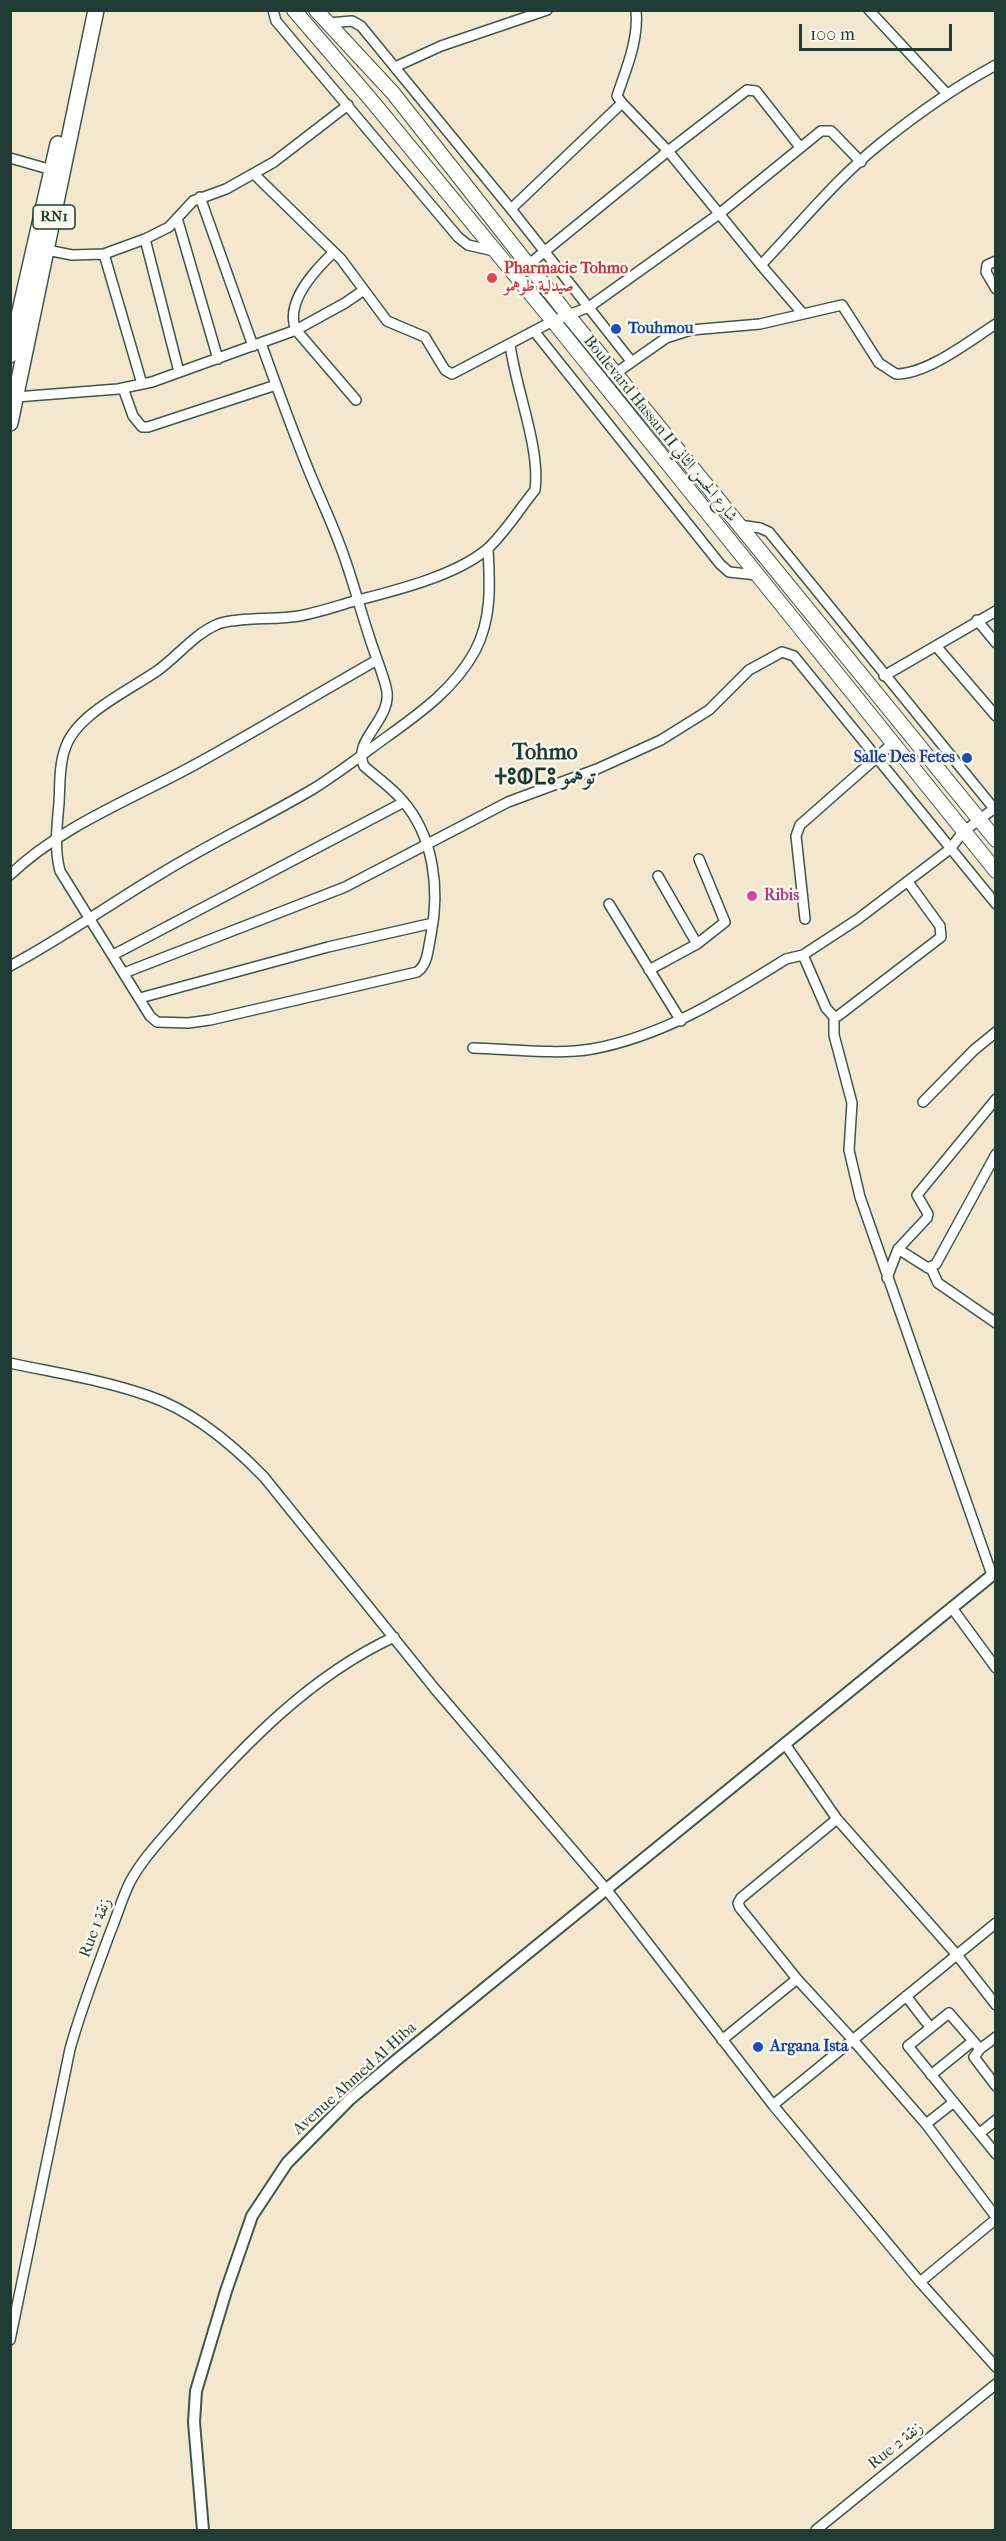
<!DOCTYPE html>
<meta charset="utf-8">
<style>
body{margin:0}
#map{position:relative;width:1006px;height:2541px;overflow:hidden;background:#f3e7ce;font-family:"IM FELL French Canon",serif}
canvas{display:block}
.frame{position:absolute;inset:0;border:12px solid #1f3d34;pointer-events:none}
.scale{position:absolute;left:799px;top:24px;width:153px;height:27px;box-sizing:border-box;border:3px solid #1f3d34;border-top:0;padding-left:8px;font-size:18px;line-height:21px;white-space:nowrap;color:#1f3d34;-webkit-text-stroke:4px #fbf7ec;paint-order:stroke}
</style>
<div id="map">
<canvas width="1006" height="2541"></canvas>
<div class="frame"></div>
<div class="scale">100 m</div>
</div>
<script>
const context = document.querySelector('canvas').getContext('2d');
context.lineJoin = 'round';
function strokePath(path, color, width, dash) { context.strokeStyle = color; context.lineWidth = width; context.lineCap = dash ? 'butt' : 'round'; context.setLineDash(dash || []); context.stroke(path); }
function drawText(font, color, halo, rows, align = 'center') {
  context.font = font + ' "IM FELL French Canon",Amiri,"Noto Sans Tifinagh",serif'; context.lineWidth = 5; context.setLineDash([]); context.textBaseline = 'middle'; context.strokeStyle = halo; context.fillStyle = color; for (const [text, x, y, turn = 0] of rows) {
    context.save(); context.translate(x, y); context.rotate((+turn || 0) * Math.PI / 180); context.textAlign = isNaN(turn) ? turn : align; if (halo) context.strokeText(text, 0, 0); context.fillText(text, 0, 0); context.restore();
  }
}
const minor = new Path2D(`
 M273,10L276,21L458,237L468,245L494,251
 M869,10L947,94
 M329,23L352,21L361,26L511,209L631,361
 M395,67L441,46L547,10
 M622,103L617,96C626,69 639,40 636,10
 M10,158L52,170
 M255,175L341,259L364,290
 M200,197L253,346
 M511,209L622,103L668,151L761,265C800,224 837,178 881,143C917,114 955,87 996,65
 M177,218L218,359
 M145,239L179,372
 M47,250L72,255L104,254L145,239L169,227L193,201L226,189L274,162L348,105
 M334,252C316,269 284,302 296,330L356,400
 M104,254L142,384
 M996,261L987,265L986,272L996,289
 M528,265L668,151L747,90L756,91L800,147
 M761,265L803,314
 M534,331L720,564L729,572L757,575
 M261,343C277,388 293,432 311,476C321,500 332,523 341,548C352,577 360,609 370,639C375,655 382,671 386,687C395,719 351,739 364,766C376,777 391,787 402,800C434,836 440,889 431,935C428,948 428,965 417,972L210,1020L188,1023L157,1022L150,1016L60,871C54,848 57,826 59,803C60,786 59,765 65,749C75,715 128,691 157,671C177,657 194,634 218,624C237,617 276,620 299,616C316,613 334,607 351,602C393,591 453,577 486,550C502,537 521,507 535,490C541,449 515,387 510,344
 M616,373L666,338L691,330L760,324L842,305L879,363L896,374C928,374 969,341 996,324
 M123,388L133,416L142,427H148L276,385
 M16,397L118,389L152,382L296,330L345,303L364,290L387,321L425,337L445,370L452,374L553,321L589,307L719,214L821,131H831L861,162
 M739,525L760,528L769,532L996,811
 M977,620L996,643
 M936,646L996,716
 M884,676L996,611
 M10,875C62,825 135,798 198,763C258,730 317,694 377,660
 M658,876L697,944
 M609,904L681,1021
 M805,919L796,836L800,825L892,744
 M113,955L404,802
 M803,955L826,1008L834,1017L838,1016L941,937L940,926L908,882
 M10,966C63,938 111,903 162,873C211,843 264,818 313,789C339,773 363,754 388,736C420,713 455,688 475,651C492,619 490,584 488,549
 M649,970L697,944L725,922L699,859
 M124,973L345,887L508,802L597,769L661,740L709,710L749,670L782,652L794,656L996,904
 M140,998L328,947L433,923
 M834,1017V1035L852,1103L849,1150L860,1197L992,1575
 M473,1048C508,1049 559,1055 592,1049C664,1036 725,997 786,959L803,955L858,919L950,849L963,832L996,807
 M923,1102L974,1050L996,1032
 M898,1249L928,1268L936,1264L996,1154
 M931,1268L938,1283L996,1323
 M887,1278L898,1249L927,1218L928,1214L917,1195L996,1099
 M10,1363C56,1373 104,1380 149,1396C193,1411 232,1444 264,1477L435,1689L606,1889L773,2105L920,2282L996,2367
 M952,1608L996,1668
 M785,1744L837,1819L957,1955L996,2005
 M837,1819L741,1898L738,1903L740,1908L797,1979L853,2040L926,2124L996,2217
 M906,1996L930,2027
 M996,2037L980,2049L974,2057L996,2086
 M722,2040L797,1979
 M980,2049L949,2013L908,2046L996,2154
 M931,2075L973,2041
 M773,2105L996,1923
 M926,2124L954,2102
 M980,2133L996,2120
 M920,2282L996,2219
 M10,2340L70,2049C81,2009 96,1971 110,1933C117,1916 122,1898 130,1882C144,1856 165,1836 183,1814C244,1745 310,1676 394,1637
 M816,2530L996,2384`);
const tertiary = new Path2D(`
 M203,2530L194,2422L196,2391L226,2291L252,2216L287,2163L349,2100L394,2062L996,1572`);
const primary = new Path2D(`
 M294,10L372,101L553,321L996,871
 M316,10L393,93L567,314L996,840`);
const trunk = new Path2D(`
 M10,355L58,144
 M10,423L96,10`);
strokePath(minor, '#3f564b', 12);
strokePath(tertiary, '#3f564b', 14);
strokePath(primary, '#3f564b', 16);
strokePath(trunk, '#3f564b', 18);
strokePath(minor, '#fff', 9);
strokePath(tertiary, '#fff', 10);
strokePath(primary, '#fff', 14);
strokePath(trunk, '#fff', 15);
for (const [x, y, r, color] of [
 [492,278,6,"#e0444e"],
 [616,329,6,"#1a4fb4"],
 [967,758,6,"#1a4fb4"],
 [752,896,6,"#d1479c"],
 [758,2047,6,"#1a4fb4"]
]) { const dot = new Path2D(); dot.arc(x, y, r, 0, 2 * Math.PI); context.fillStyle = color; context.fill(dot); strokePath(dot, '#fbf7ec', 2); }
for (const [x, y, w] of [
 [54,217,42]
]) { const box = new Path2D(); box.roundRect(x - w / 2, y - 12, w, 24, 4.5); context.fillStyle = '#fbf7ec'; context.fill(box); strokePath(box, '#1f3d34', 1.5); }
drawText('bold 15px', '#1f3d34', null, [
 ["RN1",54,217]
]);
drawText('bold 16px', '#be3a42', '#fbf7ec', [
 ["Pharmacie Tohmo",504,269],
 ["صيدلية طوهمو",504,287]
], 'left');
drawText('bold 16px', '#164399', '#fbf7ec', [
 ["Touhmou",628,329],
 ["Salle Des Fetes",955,758,"right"],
 ["Argana Ista",770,2047]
], 'left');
drawText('16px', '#1f3d34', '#fbf7ec', [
 ["Boulevard Hassan II شارع الحسن الثاني",660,429,51],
 ["Rue 1 زنقة",96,1928,-69],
 ["Avenue Ahmed Al-Hiba",355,2079,-42],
 ["Rue 2 زنقة",896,2446,-39]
]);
drawText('bold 16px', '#b23c85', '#fbf7ec', [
 ["Ribis",764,896]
], 'left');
drawText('bold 22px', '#1f3d34', '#fbf7ec', [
 ["Tohmo",545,754],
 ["ⵜⵓⵀⵎⵓ توهمو",545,779]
]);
</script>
